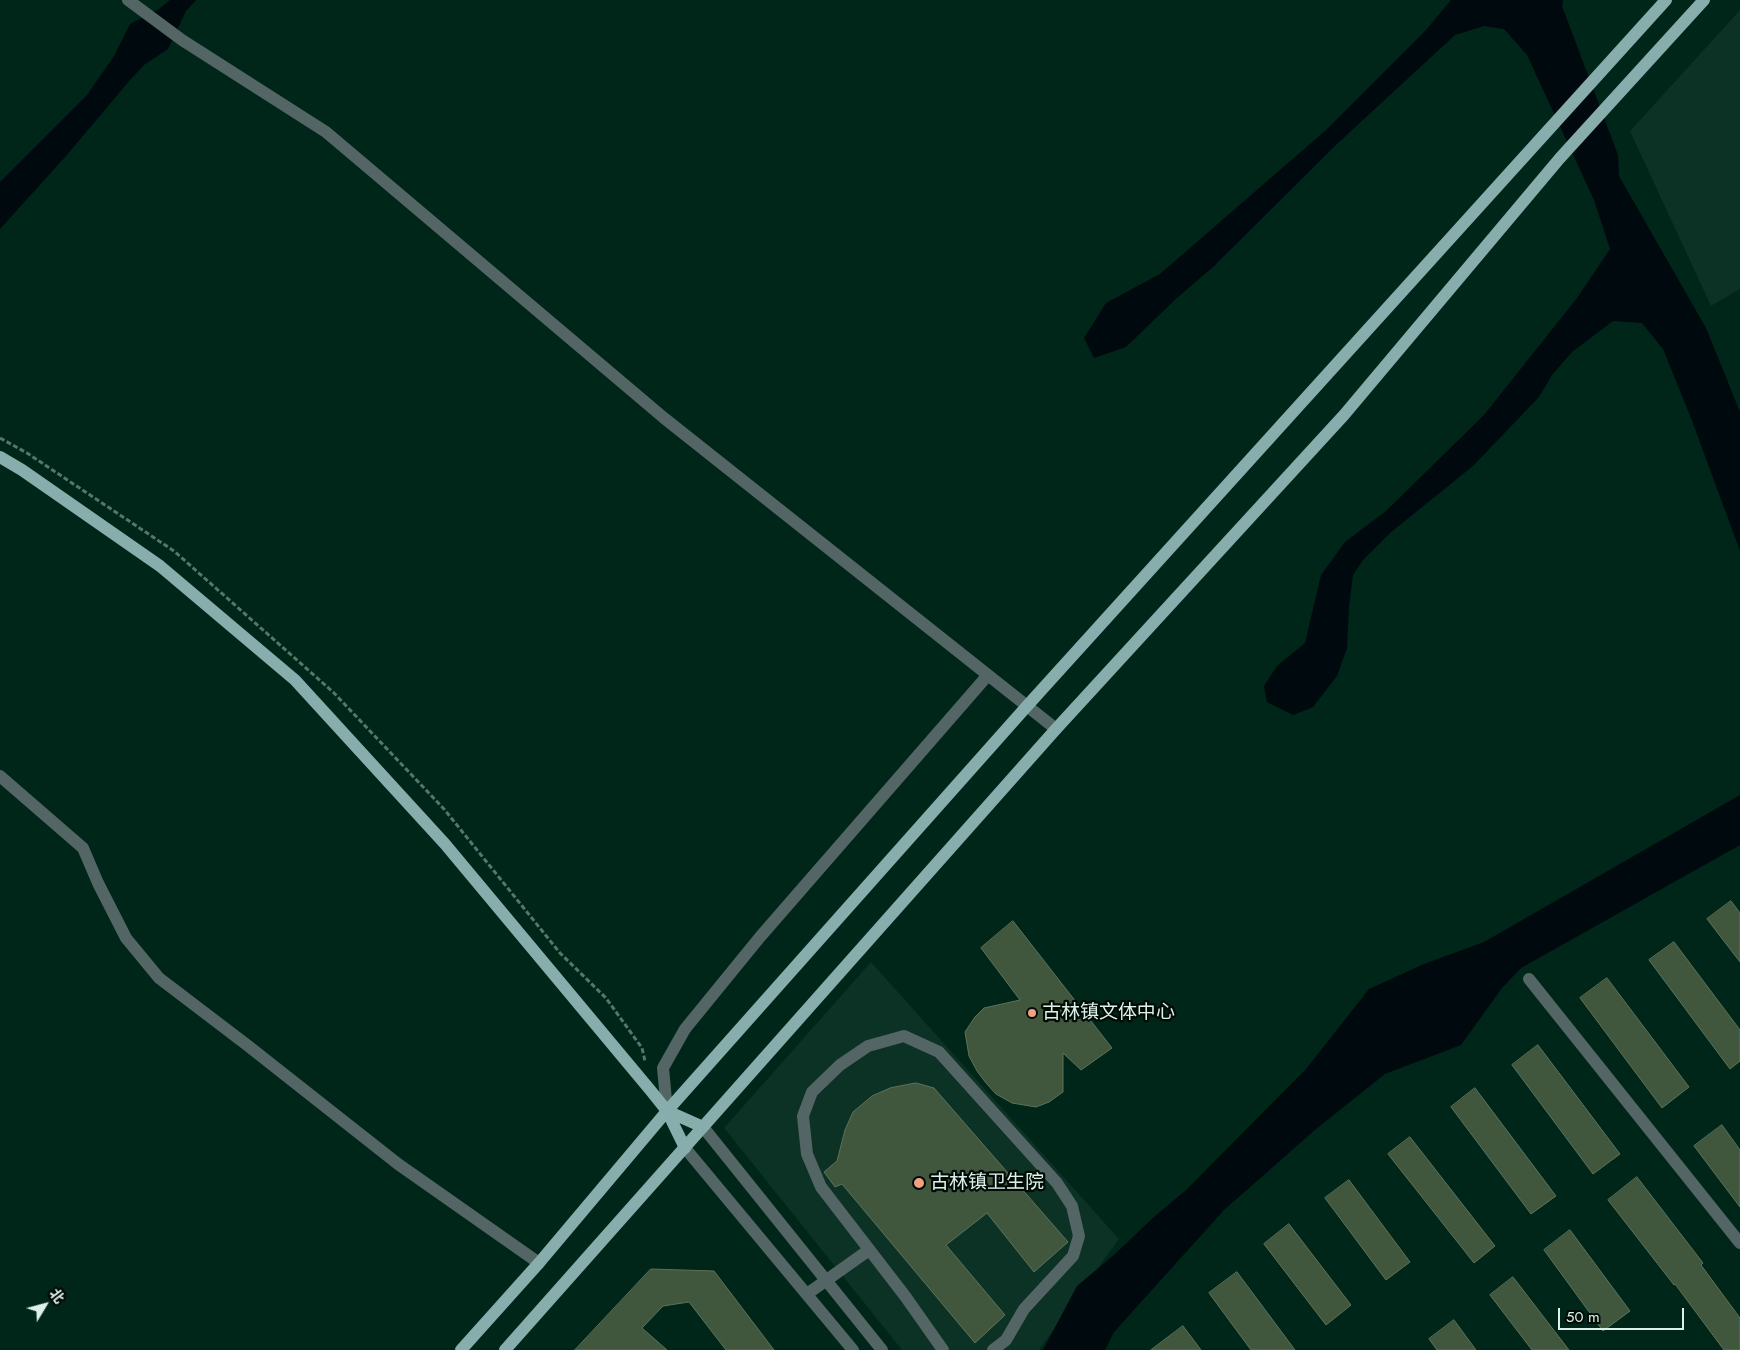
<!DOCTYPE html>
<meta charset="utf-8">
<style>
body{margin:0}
#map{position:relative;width:1740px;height:1350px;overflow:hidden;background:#002519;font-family:Jost,"Noto Sans SC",sans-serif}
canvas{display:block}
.north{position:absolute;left:20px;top:1280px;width:50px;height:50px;-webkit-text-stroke:4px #010b06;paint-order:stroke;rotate:53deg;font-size:14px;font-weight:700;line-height:20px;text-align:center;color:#ddf1e8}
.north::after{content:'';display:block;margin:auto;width:18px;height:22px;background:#ddf1e8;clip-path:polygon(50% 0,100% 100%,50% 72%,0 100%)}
.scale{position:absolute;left:1558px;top:1308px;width:126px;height:22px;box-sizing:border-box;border:2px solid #ddf1e8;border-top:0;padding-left:6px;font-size:15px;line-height:18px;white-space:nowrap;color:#ddf1e8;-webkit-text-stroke:4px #010b06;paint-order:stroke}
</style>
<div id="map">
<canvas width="1740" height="1350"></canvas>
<div class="north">北</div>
<div class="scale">50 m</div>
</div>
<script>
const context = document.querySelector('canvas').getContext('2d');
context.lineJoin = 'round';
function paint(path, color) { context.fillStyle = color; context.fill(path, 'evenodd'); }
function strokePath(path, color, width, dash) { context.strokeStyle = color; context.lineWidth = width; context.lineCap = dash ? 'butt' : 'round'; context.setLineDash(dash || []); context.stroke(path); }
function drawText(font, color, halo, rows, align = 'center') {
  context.font = font + ' Jost,"Noto Sans SC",sans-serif'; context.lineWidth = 4.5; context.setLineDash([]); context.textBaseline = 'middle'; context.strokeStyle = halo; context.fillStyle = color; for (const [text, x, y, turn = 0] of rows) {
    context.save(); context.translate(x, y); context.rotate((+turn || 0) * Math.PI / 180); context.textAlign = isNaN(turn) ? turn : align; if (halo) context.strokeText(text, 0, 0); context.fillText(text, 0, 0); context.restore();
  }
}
paint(new Path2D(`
 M1740,10V289L1711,306L1630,131Z
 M871,962L1119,1239L1039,1350H902L724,1128Z`), '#0c3125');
paint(new Path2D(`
 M170,0H196L186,11L168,49L144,65L130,80L66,156L0,229V182L87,95L114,56L130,24L159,9Z
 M1451,0H1563L1562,6L1618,155L1619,176L1706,328L1740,412V551L1691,418L1663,349L1642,323L1613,321L1572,352L1552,375L1539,397L1473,466L1390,533L1363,560L1353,575L1349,607L1347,648L1337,676L1313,707L1293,715L1267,702L1264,686L1277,666L1305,643L1321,575L1345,542L1386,511L1484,415L1577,298L1610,249L1594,200L1527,55L1504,29L1484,26L1455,35L1338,143L1213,267L1178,297L1126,347L1094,358L1084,338L1106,303L1160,274L1326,130L1425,31Z
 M1740,795V845L1521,968L1502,988L1461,1045L1385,1074L1316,1129L1224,1210L1114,1332L1105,1350H1043L1077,1286L1115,1254L1154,1217L1186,1190L1306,1069L1369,989L1424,964L1484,942Z`), '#00090e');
const building = new Path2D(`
 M1731,901L1740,913V962L1707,919Z
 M1013,921L1112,1048L1081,1070L1063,1053V1092L1049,1102L1036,1107L1012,1103L996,1094L986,1083L977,1071L969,1056L965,1032L975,1017L984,1008L1020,1000L981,948Z
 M1674,942L1740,1030V1061L1730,1069L1649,960Z
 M1607,978L1689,1087L1662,1108L1580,998Z
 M1538,1045L1620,1154L1593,1174L1512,1065Z
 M916,1083L934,1088L1068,1242L1034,1272L987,1213L946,1245L1005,1315L975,1343L842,1184L835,1187L824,1172L837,1161L845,1130L853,1112L872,1096L890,1088Z
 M1475,1088L1556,1196L1531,1214L1451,1107Z
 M1722,1125L1740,1150V1207L1694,1146Z
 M1410,1137L1495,1246L1474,1263L1388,1154Z
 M1637,1177L1703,1263L1701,1265L1740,1318V1350H1724L1675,1284L1674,1285L1608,1200Z
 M1349,1180L1410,1262L1386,1280L1325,1198Z
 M1289,1224L1351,1305L1326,1325L1264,1244Z
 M1570,1230L1630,1311L1603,1331L1544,1250Z
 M651,1269L714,1271L774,1350H726L689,1302L663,1306L642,1328L667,1350H575Z
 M1237,1272L1295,1350H1251L1209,1293Z
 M1513,1277L1569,1350H1532L1490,1295Z
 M1454,1320L1476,1350H1437L1429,1339Z
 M1183,1326L1201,1350H1151Z`);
paint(building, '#40573e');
strokePath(building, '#5c7359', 1);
strokePath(new Path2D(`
 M0,438L27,453L174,551L333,692L444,809L560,953L606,998L642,1048L645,1061`), '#57766b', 3, [5, 2.5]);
strokePath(new Path2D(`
 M128,0L182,40L326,132L664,418L1056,729
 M0,776L83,848L98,883L126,938L159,978L247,1045L398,1164L539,1263
 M1529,979L1740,1243
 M667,1111L663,1068L685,1029L760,937L988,675
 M703,1127L882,1350
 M685,1148L853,1350
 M807,1294L869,1250
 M943,1350L905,1296L821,1187L807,1154L803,1116L812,1092L840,1065L868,1046L904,1036L939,1052L1057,1183L1072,1206L1079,1236L1073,1256L1024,1309L1006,1340L993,1350`), '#536564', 12);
strokePath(new Path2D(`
 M0,457L22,470L160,566L295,680L445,844L651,1091L667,1111L685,1148
 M667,1111L703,1127
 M461,1350L539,1263L667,1111L1027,706L1666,0
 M505,1350L1056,729L1344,415L1560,158L1704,0`), '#87aeac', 12);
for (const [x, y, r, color] of [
 [1032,1013,5,"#f2a07f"],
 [919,1183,6,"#f2a07f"]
]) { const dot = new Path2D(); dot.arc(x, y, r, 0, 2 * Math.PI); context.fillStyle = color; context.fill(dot); strokePath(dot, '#010b06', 2); }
drawText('19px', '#ddf1e8', '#010b06', [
 ["古林镇文体中心",1042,1013],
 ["古林镇卫生院",930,1183]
], 'left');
</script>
